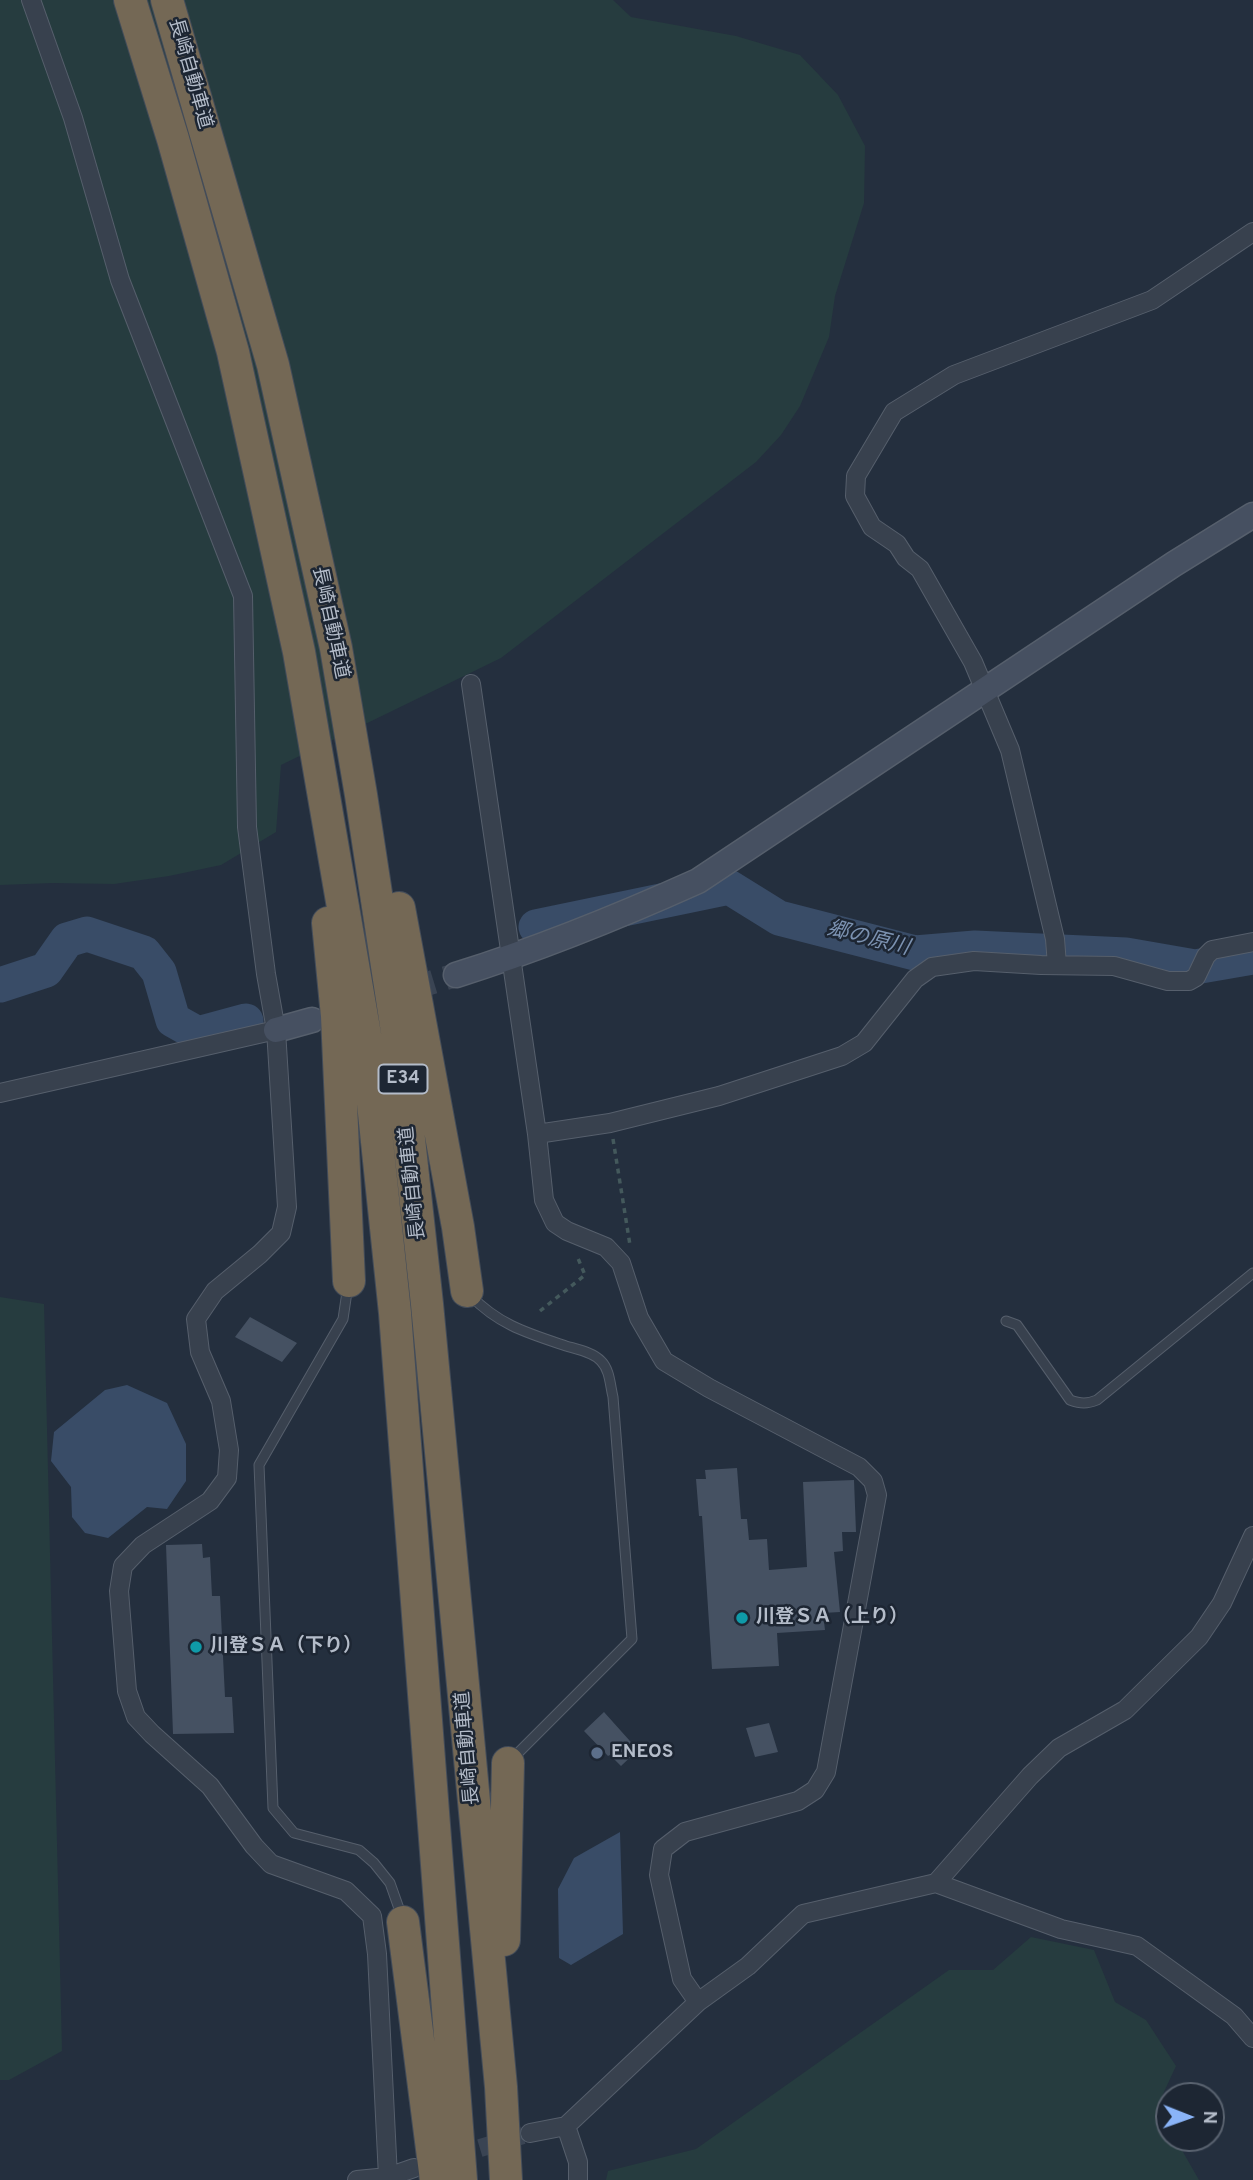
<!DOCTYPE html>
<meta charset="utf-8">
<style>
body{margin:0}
#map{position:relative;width:1253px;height:2180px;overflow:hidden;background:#242f3e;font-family:Overpass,sans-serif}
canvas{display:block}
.north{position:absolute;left:1155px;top:2082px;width:70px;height:70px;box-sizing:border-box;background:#1d2633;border:2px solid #59626f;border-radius:50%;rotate:91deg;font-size:19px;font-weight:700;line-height:28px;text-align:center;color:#b4bcc9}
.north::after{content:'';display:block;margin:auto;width:24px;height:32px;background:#8ab4f8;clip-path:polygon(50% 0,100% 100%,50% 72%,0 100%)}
</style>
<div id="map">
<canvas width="1253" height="2180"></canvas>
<div class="north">N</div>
</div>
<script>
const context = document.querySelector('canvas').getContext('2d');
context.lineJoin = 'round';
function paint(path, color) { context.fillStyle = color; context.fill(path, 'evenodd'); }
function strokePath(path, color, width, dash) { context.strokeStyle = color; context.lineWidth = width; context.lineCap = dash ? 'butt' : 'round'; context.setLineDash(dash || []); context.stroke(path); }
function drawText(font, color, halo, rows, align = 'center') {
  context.font = font + ' Overpass,"Noto Sans JP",sans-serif'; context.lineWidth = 5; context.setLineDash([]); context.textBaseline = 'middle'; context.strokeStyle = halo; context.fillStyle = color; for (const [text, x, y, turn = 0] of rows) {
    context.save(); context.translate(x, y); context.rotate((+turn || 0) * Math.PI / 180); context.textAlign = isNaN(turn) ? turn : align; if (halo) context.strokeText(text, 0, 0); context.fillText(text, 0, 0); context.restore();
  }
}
paint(new Path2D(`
 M0,0H613L631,17L736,36L800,55L838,95L865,146L864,203L835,296L829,337L800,406L781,435L756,462L501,658L281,765L276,832L221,865L169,876L114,884L53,883L0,885Z
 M0,1297L44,1304L62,2051L9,2080H0Z
 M1031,1937L1094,1950L1115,2002L1146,2020L1176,2066L1157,2107L1169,2127V2138H1175L1199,2180H606L608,2171L696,2149L949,1970H993Z`), '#263c3f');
paint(new Path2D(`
 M127,1385L167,1403L186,1444V1481L167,1509L147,1507L108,1538L85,1533L72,1517L71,1487L51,1461L54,1432L105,1390Z
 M620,1832L623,1934L571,1965L559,1958L558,1889L574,1858Z`), '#394c67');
strokePath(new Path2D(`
 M536,927L729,887L779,918L915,953L975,948L1126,955L1195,967L1253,957
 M0,985L46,970L67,940L87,934L144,953L159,972L173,1020L198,1034L246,1021`), '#394c67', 35);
paint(new Path2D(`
 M250,1317L297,1343L282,1362L235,1337Z
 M737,1468L741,1519H747L749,1540L767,1539L769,1570L807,1567L803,1482L854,1480L856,1532H842L843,1551L834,1552L840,1612L823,1613L825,1630L777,1633L779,1666L712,1669L702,1516H699L696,1479H706L705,1470Z
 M202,1544L203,1558L210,1557L212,1596H220L225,1697H232L234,1733L173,1734L166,1545Z
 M604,1712L638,1750L621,1766L610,1755L608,1756L584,1731Z
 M769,1723L778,1752L755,1757L746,1728Z`), '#455162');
strokePath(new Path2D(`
 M454,2156L530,2133`), '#3a4453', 18, [18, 9]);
strokePath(new Path2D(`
 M342,1010L456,975`), '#3a4453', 24, [24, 12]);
const lane = new Path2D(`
 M348,1285L343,1319L259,1465L273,1808L294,1833L359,1850L374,1863L390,1883L402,1917
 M470,1295C499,1325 527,1333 566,1346C576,1349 593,1352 601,1361C610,1370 610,1385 613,1397L632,1639L512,1759
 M1006,1321L1017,1325L1070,1400C1081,1404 1087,1404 1097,1400L1253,1273`);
const street = new Path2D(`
 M31,0L73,118L120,280L243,596L247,827L266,974L276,1030L287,1207L281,1233L260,1254L215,1291L196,1319L200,1352L221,1401L229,1450L227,1478L210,1501L143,1545L123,1566L119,1591L127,1691L136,1717L152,1734L210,1786L254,1846L271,1864L346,1891L372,1916L377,1954L388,2177
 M471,684L537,1134L544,1200L555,1223L567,1231L606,1247L621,1263L639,1318L664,1361L709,1388L859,1467L873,1481L877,1495L826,1772L815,1790L798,1801L685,1832L663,1849L659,1875L682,1979L698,2002
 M1057,965L1055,939L1010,750L973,662L920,569L906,558L897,544L872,527L855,496L856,476L894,412L954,375L1152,300L1253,232
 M0,1093L276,1030
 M537,1134L610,1123L719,1096L842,1056L864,1043L915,979L932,967L974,961L1041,965L1114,966L1168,981H1189L1196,977L1206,956L1212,950L1253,942
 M936,1883L1030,1776L1059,1748L1125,1710L1199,1637L1222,1603L1253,1536
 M566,2126L578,2162V2180
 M530,2133L566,2126L698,2002L748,1966L803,1914L936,1883L1061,1929L1137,1946L1234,2016L1253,2038
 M357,2180L388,2177L414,2168`);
const secondary = new Path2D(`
 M456,975C539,949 618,917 698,881L1174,564L1253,515
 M276,1030L312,1020`);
const highway = new Path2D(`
 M130,0L173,139L233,352L299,652L367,1046L395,1313L461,2180
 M167,0L273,365L336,648L361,795L398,1038L427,1304L501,2087L506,2180
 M399,908L458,1227L467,1291
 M328,923L337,1016L349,1281
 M403,1922L436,2180
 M504,1940L508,1763`);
strokePath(lane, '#565f6c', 11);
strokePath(street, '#565f6c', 20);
strokePath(secondary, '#565f6c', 27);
strokePath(highway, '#434c59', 34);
strokePath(new Path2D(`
 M613,1139L630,1245
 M540,1311L585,1275L577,1256`), '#44595c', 3.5, [5, 5]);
strokePath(lane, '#38414e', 9);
strokePath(street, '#38414e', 18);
strokePath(secondary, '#465061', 24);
strokePath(highway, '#746855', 32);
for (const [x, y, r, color] of [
 [742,1618,7,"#0f9aa8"],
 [196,1647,7,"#0f9aa8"],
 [597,1753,7,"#5c6f8a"]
]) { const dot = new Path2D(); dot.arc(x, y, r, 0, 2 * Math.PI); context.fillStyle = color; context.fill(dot); strokePath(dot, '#1d2633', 2.5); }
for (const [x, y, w] of [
 [403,1079,49]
]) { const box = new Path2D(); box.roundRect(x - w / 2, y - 14.5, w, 29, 5); context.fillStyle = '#1d2633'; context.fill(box); strokePath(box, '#b4bcc9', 2); }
drawText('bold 18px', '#b4bcc9', null, [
 ["E34",403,1079]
]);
drawText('19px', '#b4bcc9', '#1d2633', [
 ["長崎自動車道",189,74,74],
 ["長崎自動車道",329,623,78],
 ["長崎自動車道",414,1183,-96],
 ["長崎自動車道",469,1748,-95]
]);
drawText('bold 19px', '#b4bcc9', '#1d2633', [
 ["川登ＳＡ（上り）",756,1618],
 ["川登ＳＡ（下り）",210,1647],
 ["ENEOS",611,1753]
], 'left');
drawText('italic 21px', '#7c92b1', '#1d2633', [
 ["郷の原川",868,940,14]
]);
</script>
